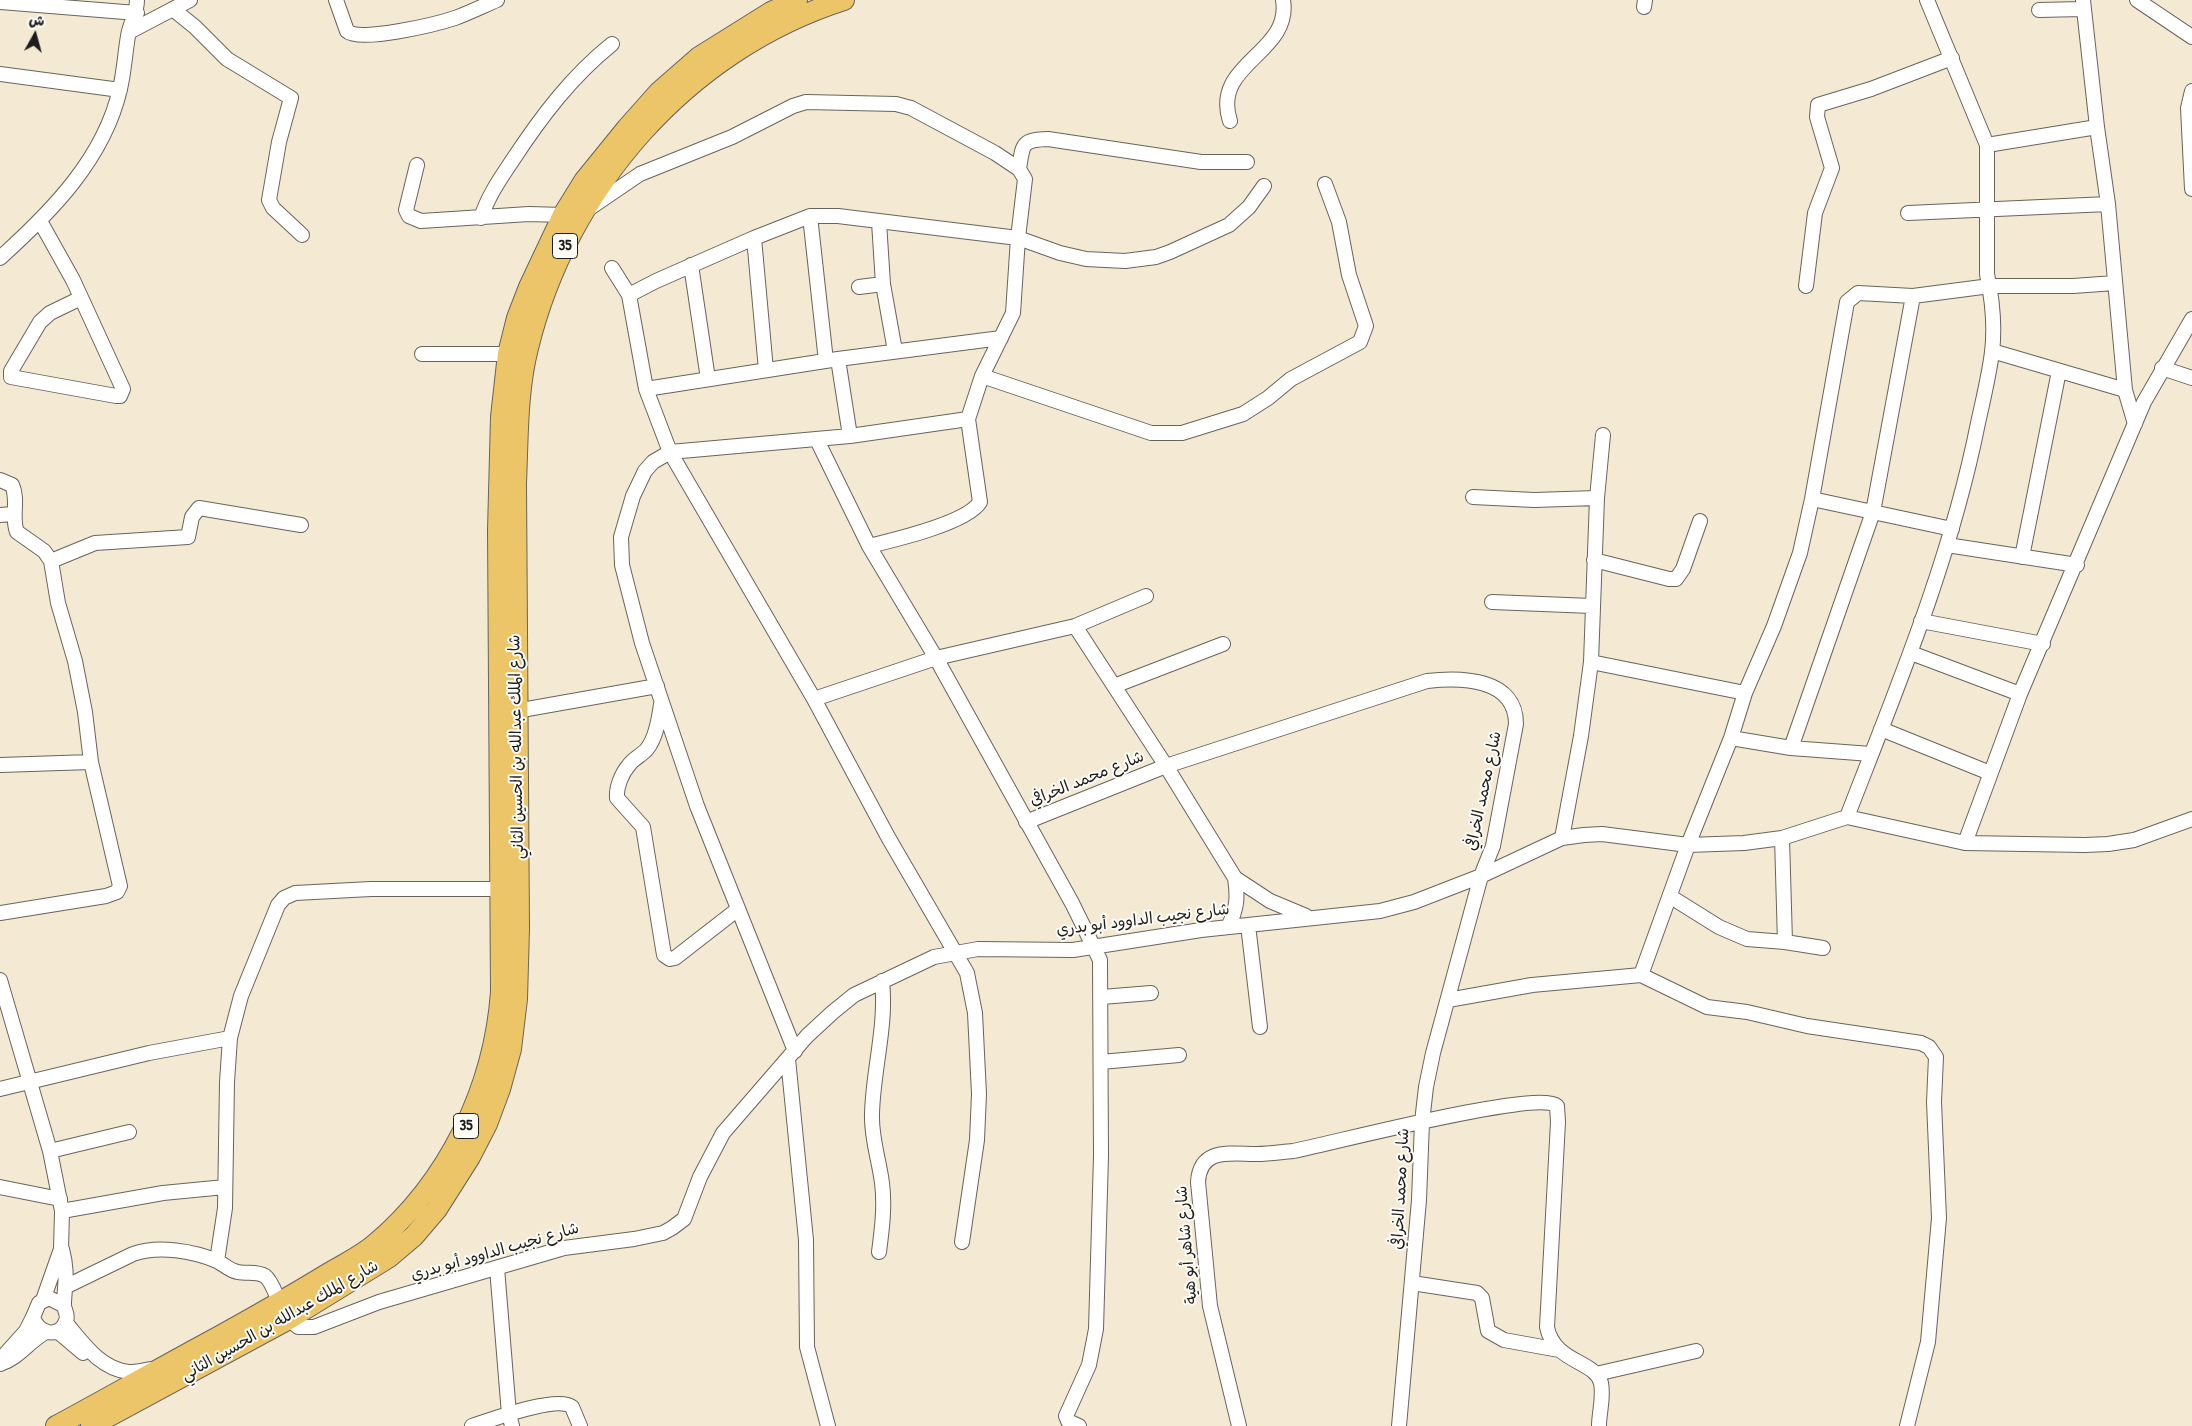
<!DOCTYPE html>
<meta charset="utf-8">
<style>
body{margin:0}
#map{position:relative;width:2192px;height:1426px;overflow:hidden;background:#f4ead4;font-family:"Patrick Hand","Playpen Sans Arabic",sans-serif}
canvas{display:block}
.north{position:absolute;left:10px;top:10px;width:50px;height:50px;-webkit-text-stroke:4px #fdfcf7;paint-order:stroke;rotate:7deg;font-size:14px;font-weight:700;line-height:20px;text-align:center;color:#1c1c1c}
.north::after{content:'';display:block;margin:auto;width:18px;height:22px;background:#1c1c1c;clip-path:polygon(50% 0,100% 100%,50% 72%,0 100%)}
</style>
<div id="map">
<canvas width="2192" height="1426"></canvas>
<div class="north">ش</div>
</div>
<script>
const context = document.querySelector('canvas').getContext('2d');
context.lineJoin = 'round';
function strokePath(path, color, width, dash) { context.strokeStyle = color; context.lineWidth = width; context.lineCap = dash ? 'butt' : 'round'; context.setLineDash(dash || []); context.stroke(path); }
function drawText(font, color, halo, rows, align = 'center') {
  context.font = font + ' "Patrick Hand","Playpen Sans Arabic",sans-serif'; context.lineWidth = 4; context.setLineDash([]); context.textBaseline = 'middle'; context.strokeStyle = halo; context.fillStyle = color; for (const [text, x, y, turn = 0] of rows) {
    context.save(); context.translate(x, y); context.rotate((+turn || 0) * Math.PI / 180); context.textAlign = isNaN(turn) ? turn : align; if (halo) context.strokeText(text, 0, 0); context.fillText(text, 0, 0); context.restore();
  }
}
const minor = new Path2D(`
 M336,0L347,31C359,43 437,24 455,18C469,13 483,6 497,0
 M2083,0L2097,127L2108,204L2125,390L2135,424
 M2137,0L2192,37
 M0,2L137,13
 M1644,7L1645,0
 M174,10L195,27L227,59L291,98L279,142L269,200L273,208L302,235
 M2039,10L2082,9
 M129,32L190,0
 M0,74L120,90
 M2192,91L2188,108L2192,189
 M1230,121C1211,63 1292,54 1283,0
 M1987,145L2097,127
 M417,165L406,210L409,216L421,221L529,214L563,215
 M1019,169C1023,144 1021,140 1048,139L1201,162H1247
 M590,208L640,174L732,137L793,106L806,102L896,104L911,108L995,153L1019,169L1025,179L1018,238L1013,313L982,376L968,419L980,502C967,523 894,540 869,546
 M1908,213L2108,204
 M810,216L826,361
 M481,218C488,196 500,179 512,161C541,117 571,77 612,44
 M40,221L73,280L123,389L120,396H116L11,377V371L40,322L50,313L81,298
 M879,222L883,284L895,351
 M754,238L766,370
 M0,258C51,212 104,159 120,89C124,72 125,54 128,36C130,23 137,14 137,0
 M691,265L708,379
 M612,268L629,295L646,389L670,452L814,699L888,837L967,973L975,1013L979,1094L977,1140L962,1242
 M1806,286L1815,213L1832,168L1817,117L1818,105L1871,89L1952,58
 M859,287L883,284
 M629,295L656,281L754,238L810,216H838L1018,238L1060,253L1086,259L1125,261L1156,257L1170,252L1229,225L1249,207L1264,186
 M1992,351L2125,390
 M422,354H508
 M838,359L850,436
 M2162,368L2192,378
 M982,376L1151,433H1182L1243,414L1268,398L1291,379L1360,342L1366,326L1349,275L1339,222L1325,184
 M646,389L838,359L1001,338
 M817,440L869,546L936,658L1072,903L1100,960L1101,1156L1096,1329L1089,1365L1066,1416L1068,1421L1079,1426
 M0,480L12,485C19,500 11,517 17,532L44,551L51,561L95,543L188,537L192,517L199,508L301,525
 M1473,497L1534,500L1597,498
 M1812,499L1952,529
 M0,515L13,514
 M1947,545L2077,565
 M2022,557L2059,371
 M1594,560L1669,579H1676L1683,569L1700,521
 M1492,602L1592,606
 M1921,621L2043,644
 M1075,626L1166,766L1235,878L1270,901L1306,916
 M1911,653L2020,694
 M1591,662L1745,693
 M1114,686L1223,644
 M814,699L936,658L1075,626L1146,596
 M661,704C659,719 656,738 647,749C642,755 633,759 629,765C622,773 616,787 617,798L643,827L664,955L670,959L675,958L738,909
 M516,711L657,686
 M1881,729L1990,773
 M1731,738L1791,748L1871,754
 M1791,748L1873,512L1913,296
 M0,765L91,762
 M1847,817C1897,688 1951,559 1978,423C1983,400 1989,376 1992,352C1995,327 1992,298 1987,274V145L1927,0
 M1026,822L1166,766L1427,681C1461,677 1516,678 1516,724L1493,846L1481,876L1433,1053L1426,1087L1422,1122L1419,1200L1399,1426
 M1562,838L1581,736L1591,662L1597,498L1603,435
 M1782,838L1785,942
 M1965,843L2020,694L2144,402L2192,319
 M1671,897L1719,927L1747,939L1785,942L1823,948
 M0,913L106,896L117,892L120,886L91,762L85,712L75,661L58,603L51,561
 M1248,925L1260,1027
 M1228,927C1237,909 1238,898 1235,878
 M1641,975L1688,845L1731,738L1745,693L1774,626L1800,553L1812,499L1847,302L1858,293L1913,296L1990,286H2073L2115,283
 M0,980L50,1151L62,1211L61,1249L43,1300
 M1102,997L1151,993
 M1448,1000L1532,985L1641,975L1707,1007L1747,1012L1807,1026L1921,1043L1929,1047L1936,1057L1934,1102L1939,1218L1928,1342L1907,1426
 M795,1051L697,806L642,643L622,565L621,537L633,496L645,471L653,462L670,452L850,436L968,419
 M788,1059L806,1240L807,1347L828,1426
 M1101,1062L1179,1055
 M0,1089L149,1053L230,1038
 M50,1151L129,1132
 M0,1187L60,1199
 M62,1211L163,1193L225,1187
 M62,1249C68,1271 65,1282 64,1303C63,1309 69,1314 66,1321C59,1340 37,1333 33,1317L39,1303L49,1298L63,1305
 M879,1252C882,1229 885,1206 882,1183C879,1159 871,1138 872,1114C873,1069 887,1026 882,981
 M217,1261L225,1208L227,1082L230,1038L241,996L278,905L284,898L295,893L371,889H500
 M497,1268L509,1414L512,1426
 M1412,1283L1477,1293L1482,1298L1488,1331L1504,1340L1559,1350
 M67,1286L133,1254C159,1245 193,1251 217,1261C225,1265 230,1271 238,1272C247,1274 257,1271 265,1276C272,1281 276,1296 280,1303
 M289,1319L298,1327H314L379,1302L564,1248L634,1239L663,1233L672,1228L684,1219L700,1177L723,1133L807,1036L833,1012L854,995L934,957L978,949L1073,950L1201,930L1380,911L1414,902L1481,876L1562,838L1584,835L1602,834L1688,845L1744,843L1782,838L1847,817L1965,843L2085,845L2108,844L2134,840L2192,819
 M66,1323C83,1343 100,1369 129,1372C137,1372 144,1370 152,1369
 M57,1331L83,1353
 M0,1360L26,1331L33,1317
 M0,1364C19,1358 29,1341 46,1332
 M1596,1374L1696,1351
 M472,1426C490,1420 558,1395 572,1407L580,1426
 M1239,1426L1210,1306L1198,1182C1200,1147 1231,1154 1257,1154C1269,1154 1281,1152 1293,1151C1330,1144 1537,1089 1557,1106L1558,1122L1547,1327C1554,1363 1595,1360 1601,1383C1604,1398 1599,1412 1599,1426`);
const highway = new Path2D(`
 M56,1426C110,1397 164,1366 218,1337C256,1316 293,1295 329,1273C344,1264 361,1256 374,1245C449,1182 494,1088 501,992L498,530L501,417L508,354L517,318L529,287L563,215L584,181L627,128L659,92L699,57L771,12L797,0
 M91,1426L289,1319L388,1258L414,1236L437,1209L470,1157L487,1124L500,1089L511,1049L517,999L519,929L516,483C518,439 517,391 528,348C567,188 687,50 844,0`);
strokePath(minor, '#68645c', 16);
strokePath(highway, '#68645c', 22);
strokePath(minor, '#fff', 14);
strokePath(highway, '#ecc569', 20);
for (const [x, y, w] of [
 [565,246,25],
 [466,1126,25]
]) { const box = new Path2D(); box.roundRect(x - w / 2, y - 12.5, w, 25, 4); context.fillStyle = '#fdfcf7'; context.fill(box); strokePath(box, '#1c1c1c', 1); }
drawText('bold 15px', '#1c1c1c', null, [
 ["35",565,246],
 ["35",466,1126]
]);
drawText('16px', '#1c1c1c', '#fdfcf7', [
 ["شارع الملك عبدالله بن الحسين الثاني",517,747,-91],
 ["شارع محمد الخرافي",1087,779,-22],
 ["شارع محمد الخرافي",1484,791,-78],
 ["شارع نجيب الداوود أبو بدري",1143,920,-7],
 ["شارع محمد الخرافي",1401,1189,-87],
 ["شارع شاهر أبو هية",1187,1245,-95],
 ["شارع نجيب الداوود أبو بدري",495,1252,-16],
 ["شارع الملك عبدالله بن الحسين الثاني",280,1321,-30]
]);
</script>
